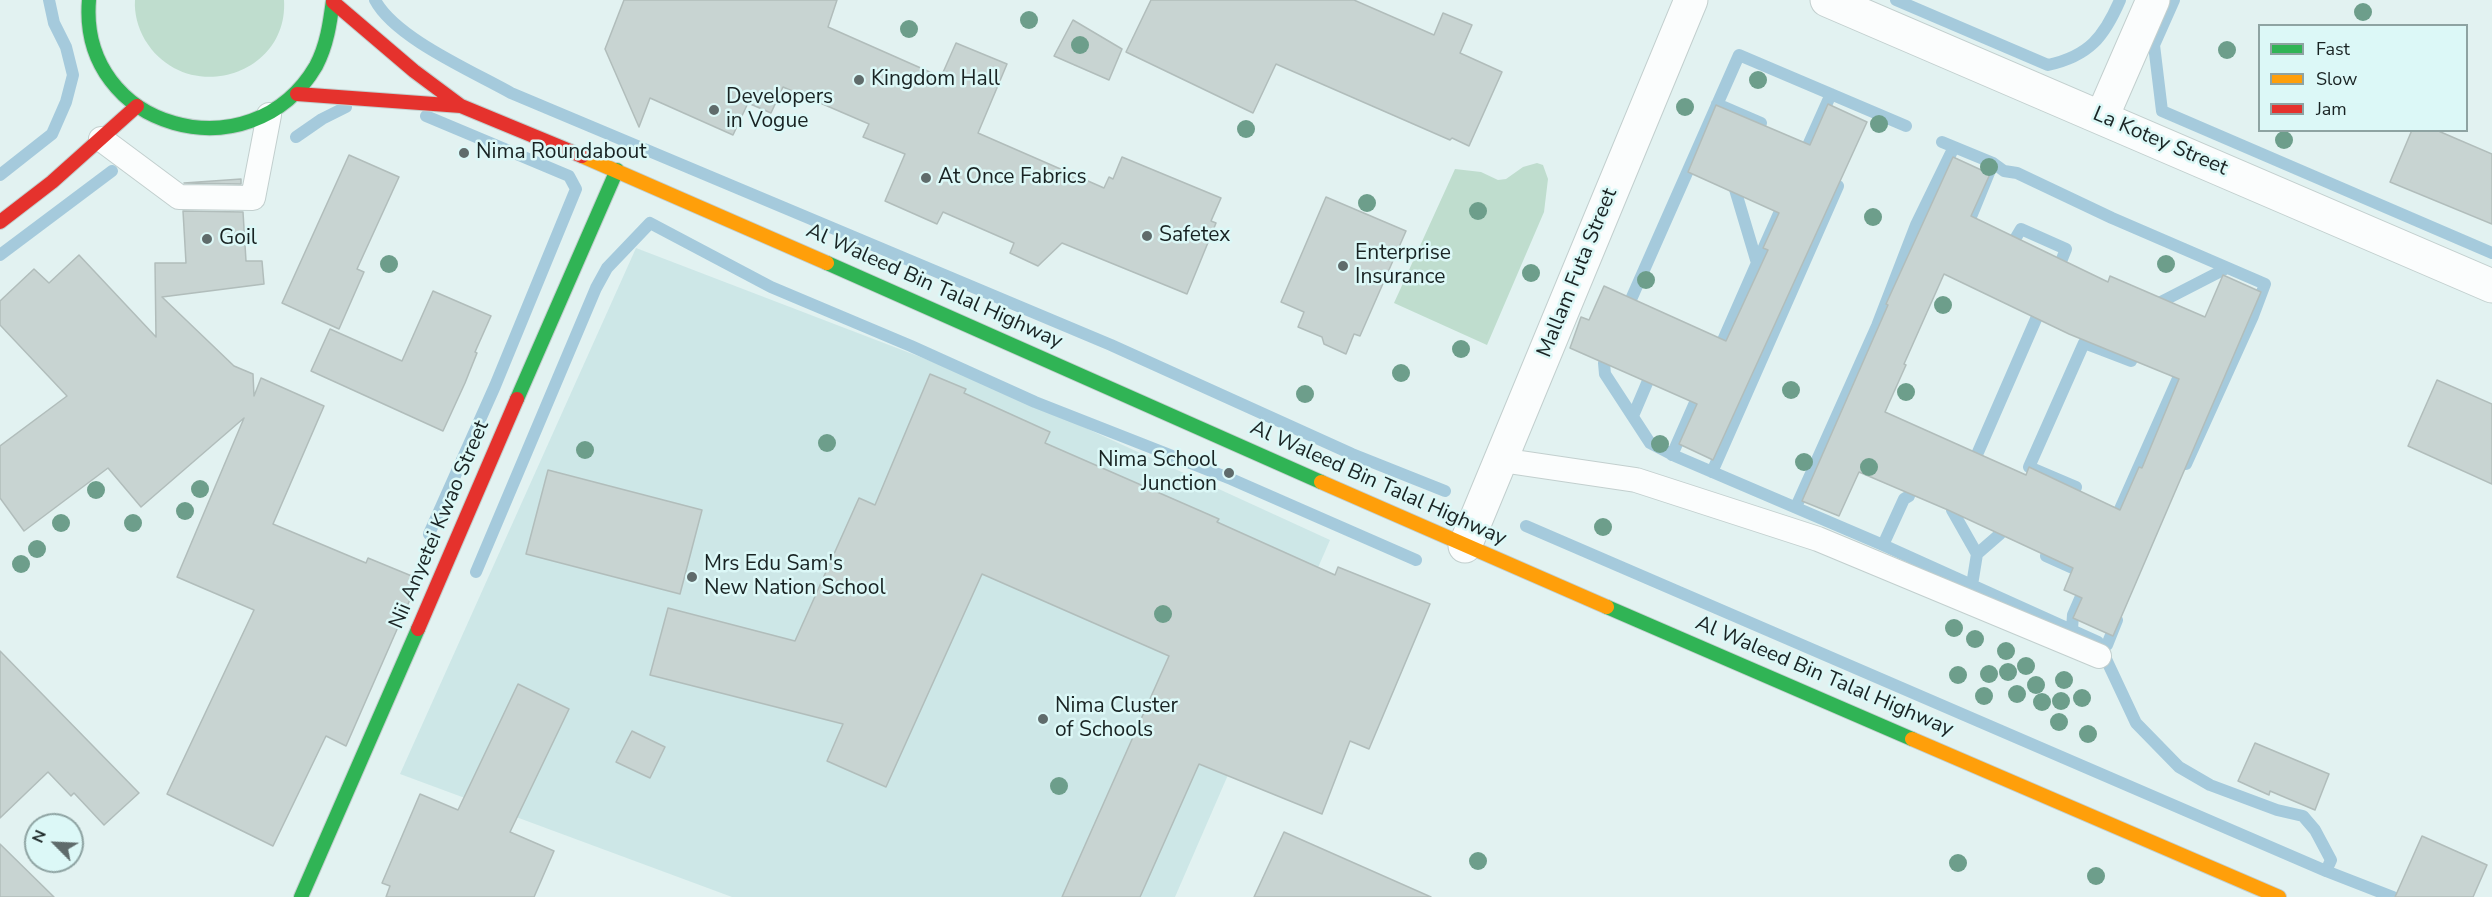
<!DOCTYPE html>
<style>
body{margin:0}
#map{position:relative;width:2492px;height:897px;overflow:hidden;background:#e2f2f1;font-family:"Nunito Sans",sans-serif}
canvas{display:block}
.legend{position:absolute;left:2258px;top:24px;width:210px;height:108px;box-sizing:border-box;background:#dcf8f7;border:2px solid #8ea3a2;margin:0;padding:8px 10px;list-style:none;font-size:18px;color:#192323}
.legend li{display:flex;align-items:center;gap:12px;height:30px}
.legend b{width:30px;border:2px solid #8ea3a2}
.north{position:absolute;left:24px;top:813px;width:60px;height:60px;box-sizing:border-box;background:#dcf8f7;border:2px solid #8ea3a2;border-radius:50%;rotate:294deg;font-size:16px;font-weight:700;line-height:24px;text-align:center;color:#192323}
.north::after{content:'';display:block;margin:auto;width:21px;height:27px;background:#5f6b6b;clip-path:polygon(50% 0,100% 100%,50% 72%,0 100%)}
</style>
<div id="map">
<canvas width="2492" height="897"></canvas>
<ul class="legend">
<li><b style="height:8px;background:#30b455"></b>Fast</li>
<li><b style="height:8px;background:#ff9f0a"></b>Slow</li>
<li><b style="height:8px;background:#e5322d"></b>Jam</li>
</ul>
<div class="north">N</div>
</div>
<script>
const context = document.querySelector('canvas').getContext('2d');
context.lineJoin = 'round';
function paint(path, color) { context.fillStyle = color; context.fill(path, 'evenodd'); }
function strokePath(path, color, width, dash) { context.strokeStyle = color; context.lineWidth = width; context.lineCap = dash ? 'butt' : 'round'; context.setLineDash(dash || []); context.stroke(path); }
function drawText(font, color, halo, rows, align = 'center') {
  context.font = font + ' "Nunito Sans",sans-serif'; context.lineWidth = 5; context.setLineDash([]); context.textBaseline = 'middle'; context.strokeStyle = halo; context.fillStyle = color; for (const [text, x, y, turn = 0] of rows) {
    context.save(); context.translate(x, y); context.rotate((+turn || 0) * Math.PI / 180); context.textAlign = isNaN(turn) ? turn : align; if (halo) context.strokeText(text, 0, 0); context.fillText(text, 0, 0); context.restore();
  }
}
paint(new Path2D(`
 M636,248L983,381L1330,540L1175,897H732L400,774Z`), '#cde7e7');
paint(new Path2D(`
 M135,0H284C289,76 186,107 145,40C138,28 134,13 135,0Z
 M1537,163L1543,165L1548,179L1544,212L1487,345L1394,303L1455,169L1481,172L1498,180L1506,179L1523,167Z`), '#bfddce');
strokePath(new Path2D(`
 M375,0C395,38 472,71 511,93L1111,345L1352,454L1445,491
 M1896,0L2048,65C2089,56 2104,37 2120,0
 M2174,0L2154,45L2162,111L2492,253
 M1717,104L1761,123L1755,139
 M426,116L569,176L576,189L495,386L429,534
 M296,137L322,119L346,107
 M1942,142L1993,163L2004,171L2017,173L2112,218L2265,284L2253,316L2186,464
 M1802,159L1831,94
 M0,175L52,134L66,102L73,75L66,47L54,23L49,0
 M1966,229L1993,163
 M2008,251L2021,229L2066,249L2056,274
 M0,255L112,171
 M1757,263L1785,200
 M2153,310L2155,305L2227,268
 M1625,313L1739,55L1906,126
 M1610,349L1604,363L1605,374L1650,443L1675,456L1883,545L2098,642L2136,723L2179,767L2210,785L2277,810L2303,816L2315,830L2331,860L2326,871
 M1717,354L1757,263L1734,186L1737,179
 M1633,416L1653,369
 M1672,455L1701,389
 M1972,466L2043,303
 M1712,472L1838,186
 M1957,498L1952,510L1977,554L1972,585
 M2069,503L2076,487L2029,467L2084,343L2131,361L2138,345
 M1796,507L1877,326L1916,225L1954,147
 M2113,525L2184,365
 M1526,526L2326,871L2393,897
 M2052,541L2046,556L2086,574
 M1883,545L1904,499L1909,496
 M1977,554L2000,534
 M476,572L596,288L607,268L650,223L771,287L911,346L1035,402L1231,479L1416,560
 M2072,629L2073,615L2086,585
 M2101,647L2107,645L2117,620`), '#a5cadc', 12);
const building = new Path2D(`
 M624,0H837L828,27L941,77L956,43L1007,64L978,133L1104,188L1109,177L1113,179L1122,157L1221,198L1211,221L1216,223L1187,294L1062,243L1038,266L1010,253L1014,243L943,212L937,224L885,201L905,154L863,137L869,124L783,87L771,113L748,103L733,135L650,98L639,127L605,49Z
 M1151,0H1354L1434,35L1443,13L1472,25L1460,53L1502,72L1469,146L1452,138L1450,140L1276,64L1253,113L1126,52Z
 M1073,20L1122,49L1109,80L1054,56Z
 M1828,104L1867,122L1713,460L1679,444L1697,404L1570,348L1581,317L1589,320L1604,286L1726,341L1768,250L1763,248L1779,213L1688,172L1716,105L1810,145Z
 M2412,130H2436L2492,154V224L2390,182Z
 M349,155L399,177L357,269L364,272L339,329L282,303Z
 M1953,157L1990,174L1971,216L2108,282L2110,276L2205,317L2223,275L2261,292L2113,636L2073,618L2082,598L2064,590L2073,568L1948,510L1859,472L1839,516L1802,501L1888,305L1886,304ZM1944,274L2069,334L2179,379L2142,468L2139,467L2120,510L2029,467L2026,475L1885,412L1906,365L1904,364Z
 M241,179V184L184,183Z
 M1326,197L1406,231L1360,336L1354,334L1346,354L1324,344L1322,337L1298,327L1304,312L1281,302Z
 M183,211L243,212L246,261H262L264,284L162,297L234,366L253,374L254,396L261,378L324,406L273,524L366,563L368,558L419,579L346,746L326,736L273,846L167,794L254,610L177,577L244,418L141,507L108,468L24,531L0,498V446L67,396L0,325V301L34,269L49,283L79,255L156,337L155,263H186Z
 M433,291L491,316L475,352L477,353L465,383L443,431L311,371L330,329L402,361Z
 M930,374L966,389L964,393L1050,432L1045,443L1219,519L1217,522L1335,575L1338,567L1430,604L1369,749L1350,741L1322,814L1199,764L1140,897H1062L1169,656L982,574L886,787L827,761L843,724L650,675L668,608L795,641L859,498L875,505Z
 M2437,380L2492,404V484L2408,446Z
 M548,470L702,510L680,594L526,554Z
 M0,651L139,793L104,825L74,793L71,796L48,772L0,818Z
 M518,684L569,709L510,832L554,851L534,897H386L390,886L382,883L420,794L458,810Z
 M632,731L665,747L650,778L616,762Z
 M2255,743L2329,774L2315,810L2270,791L2269,795L2238,781Z
 M1284,832L1431,897H1254Z
 M2422,836L2487,865L2473,897H2395Z
 M0,844L54,897H0Z`);
paint(building, '#c8d4d2');
strokePath(building, '#b1bdbb', 1.5);
const lane = new Path2D(`
 M101,139L179,197L253,198L269,115
 M1501,460L1636,480L1818,539L2099,656`);
const street = new Path2D(`
 M1827,0L2492,286
 M2102,117L2153,0
 M1465,546L1691,0`);
const fast = new Path2D(`
 M89,0C78,129 251,177 316,66C327,45 330,23 333,0
 M827,263L1321,482
 M517,399L617,170
 M1607,607L1912,739
 M301,897L418,629`);
const slow = new Path2D(`
 M582,156L827,263
 M1321,482L1607,607
 M1912,739L2279,897`);
const jam = new Path2D(`
 M333,2L414,71L461,106L582,156
 M297,94L461,106
 M0,222L52,182L137,106
 M418,629L517,399`);
strokePath(lane, '#c2cfce', 26);
strokePath(street, '#c2cfce', 35);
strokePath(fast, '#c2cfce', 16);
strokePath(slow, '#c2cfce', 16);
strokePath(jam, '#c2cfce', 16);
strokePath(lane, '#fbfdfd', 24);
strokePath(street, '#fbfdfd', 33);
strokePath(fast, '#30b455', 14);
strokePath(slow, '#ff9f0a', 14);
strokePath(jam, '#e5322d', 14);
context.fillStyle = '#6d9e8b';
for (const [x, y] of [
 [2363,12],
 [1029,20],
 [909,29],
 [1080,45],
 [2227,50],
 [1758,80],
 [1685,107],
 [1879,124],
 [1246,129],
 [2284,140],
 [1989,167],
 [1367,203],
 [1478,211],
 [1873,217],
 [389,264],
 [2166,264],
 [1531,273],
 [1646,280],
 [1943,305],
 [1461,349],
 [1401,373],
 [1791,390],
 [1906,392],
 [1305,394],
 [827,443],
 [1660,444],
 [585,450],
 [1804,462],
 [1869,467],
 [200,489],
 [96,490],
 [185,511],
 [61,523],
 [133,523],
 [1603,527],
 [37,549],
 [21,564],
 [1163,614],
 [1954,628],
 [1975,639],
 [2006,651],
 [2026,666],
 [2008,672],
 [1989,674],
 [1958,675],
 [2064,680],
 [2036,685],
 [2017,694],
 [1984,696],
 [2082,698],
 [2061,701],
 [2042,702],
 [2059,722],
 [2088,734],
 [1059,786],
 [1478,861],
 [1958,863],
 [2096,876]
]) { context.beginPath(); context.arc(x, y, 9, 0, 2 * Math.PI); context.fill(); }
for (const [x, y, r, color] of [
 [859,80,6,"#5f6b6b"],
 [714,110,6,"#5f6b6b"],
 [464,153,6,"#5f6b6b"],
 [926,178,6,"#5f6b6b"],
 [1147,236,6,"#5f6b6b"],
 [207,239,6,"#5f6b6b"],
 [1343,266,6,"#5f6b6b"],
 [1229,473,6,"#5f6b6b"],
 [692,577,6,"#5f6b6b"],
 [1043,719,6,"#5f6b6b"]
]) { const dot = new Path2D(); dot.arc(x, y, r, 0, 2 * Math.PI); context.fillStyle = color; context.fill(dot); strokePath(dot, '#dcf8f7', 2); }
drawText('21px', '#192323', '#dcf8f7', [
 ["Kingdom Hall",871,80],
 ["Developers",726,98],
 ["in Vogue",726,122],
 ["Nima Roundabout",476,153],
 ["At Once Fabrics",938,178],
 ["Safetex",1159,236],
 ["Goil",219,239],
 ["Enterprise",1355,254],
 ["Insurance",1355,278],
 ["Nima School",1217,461,"right"],
 ["Junction",1217,485,"right"],
 ["Mrs Edu Sam's",704,565],
 ["New Nation School",704,589],
 ["Nima Cluster",1055,707],
 ["of Schools",1055,731]
], 'left');
drawText('21px', '#192323', '#dcf8f7', [
 ["La Kotey Street",2160,142,23],
 ["Mallam Futa Street",1578,273,-68],
 ["Al Waleed Bin Talal Highway",934,287,24],
 ["Al Waleed Bin Talal Highway",1378,484,24],
 ["Nii Anyetei Kwao Street",440,525,-67],
 ["Al Waleed Bin Talal Highway",1824,677,23]
]);
</script>
